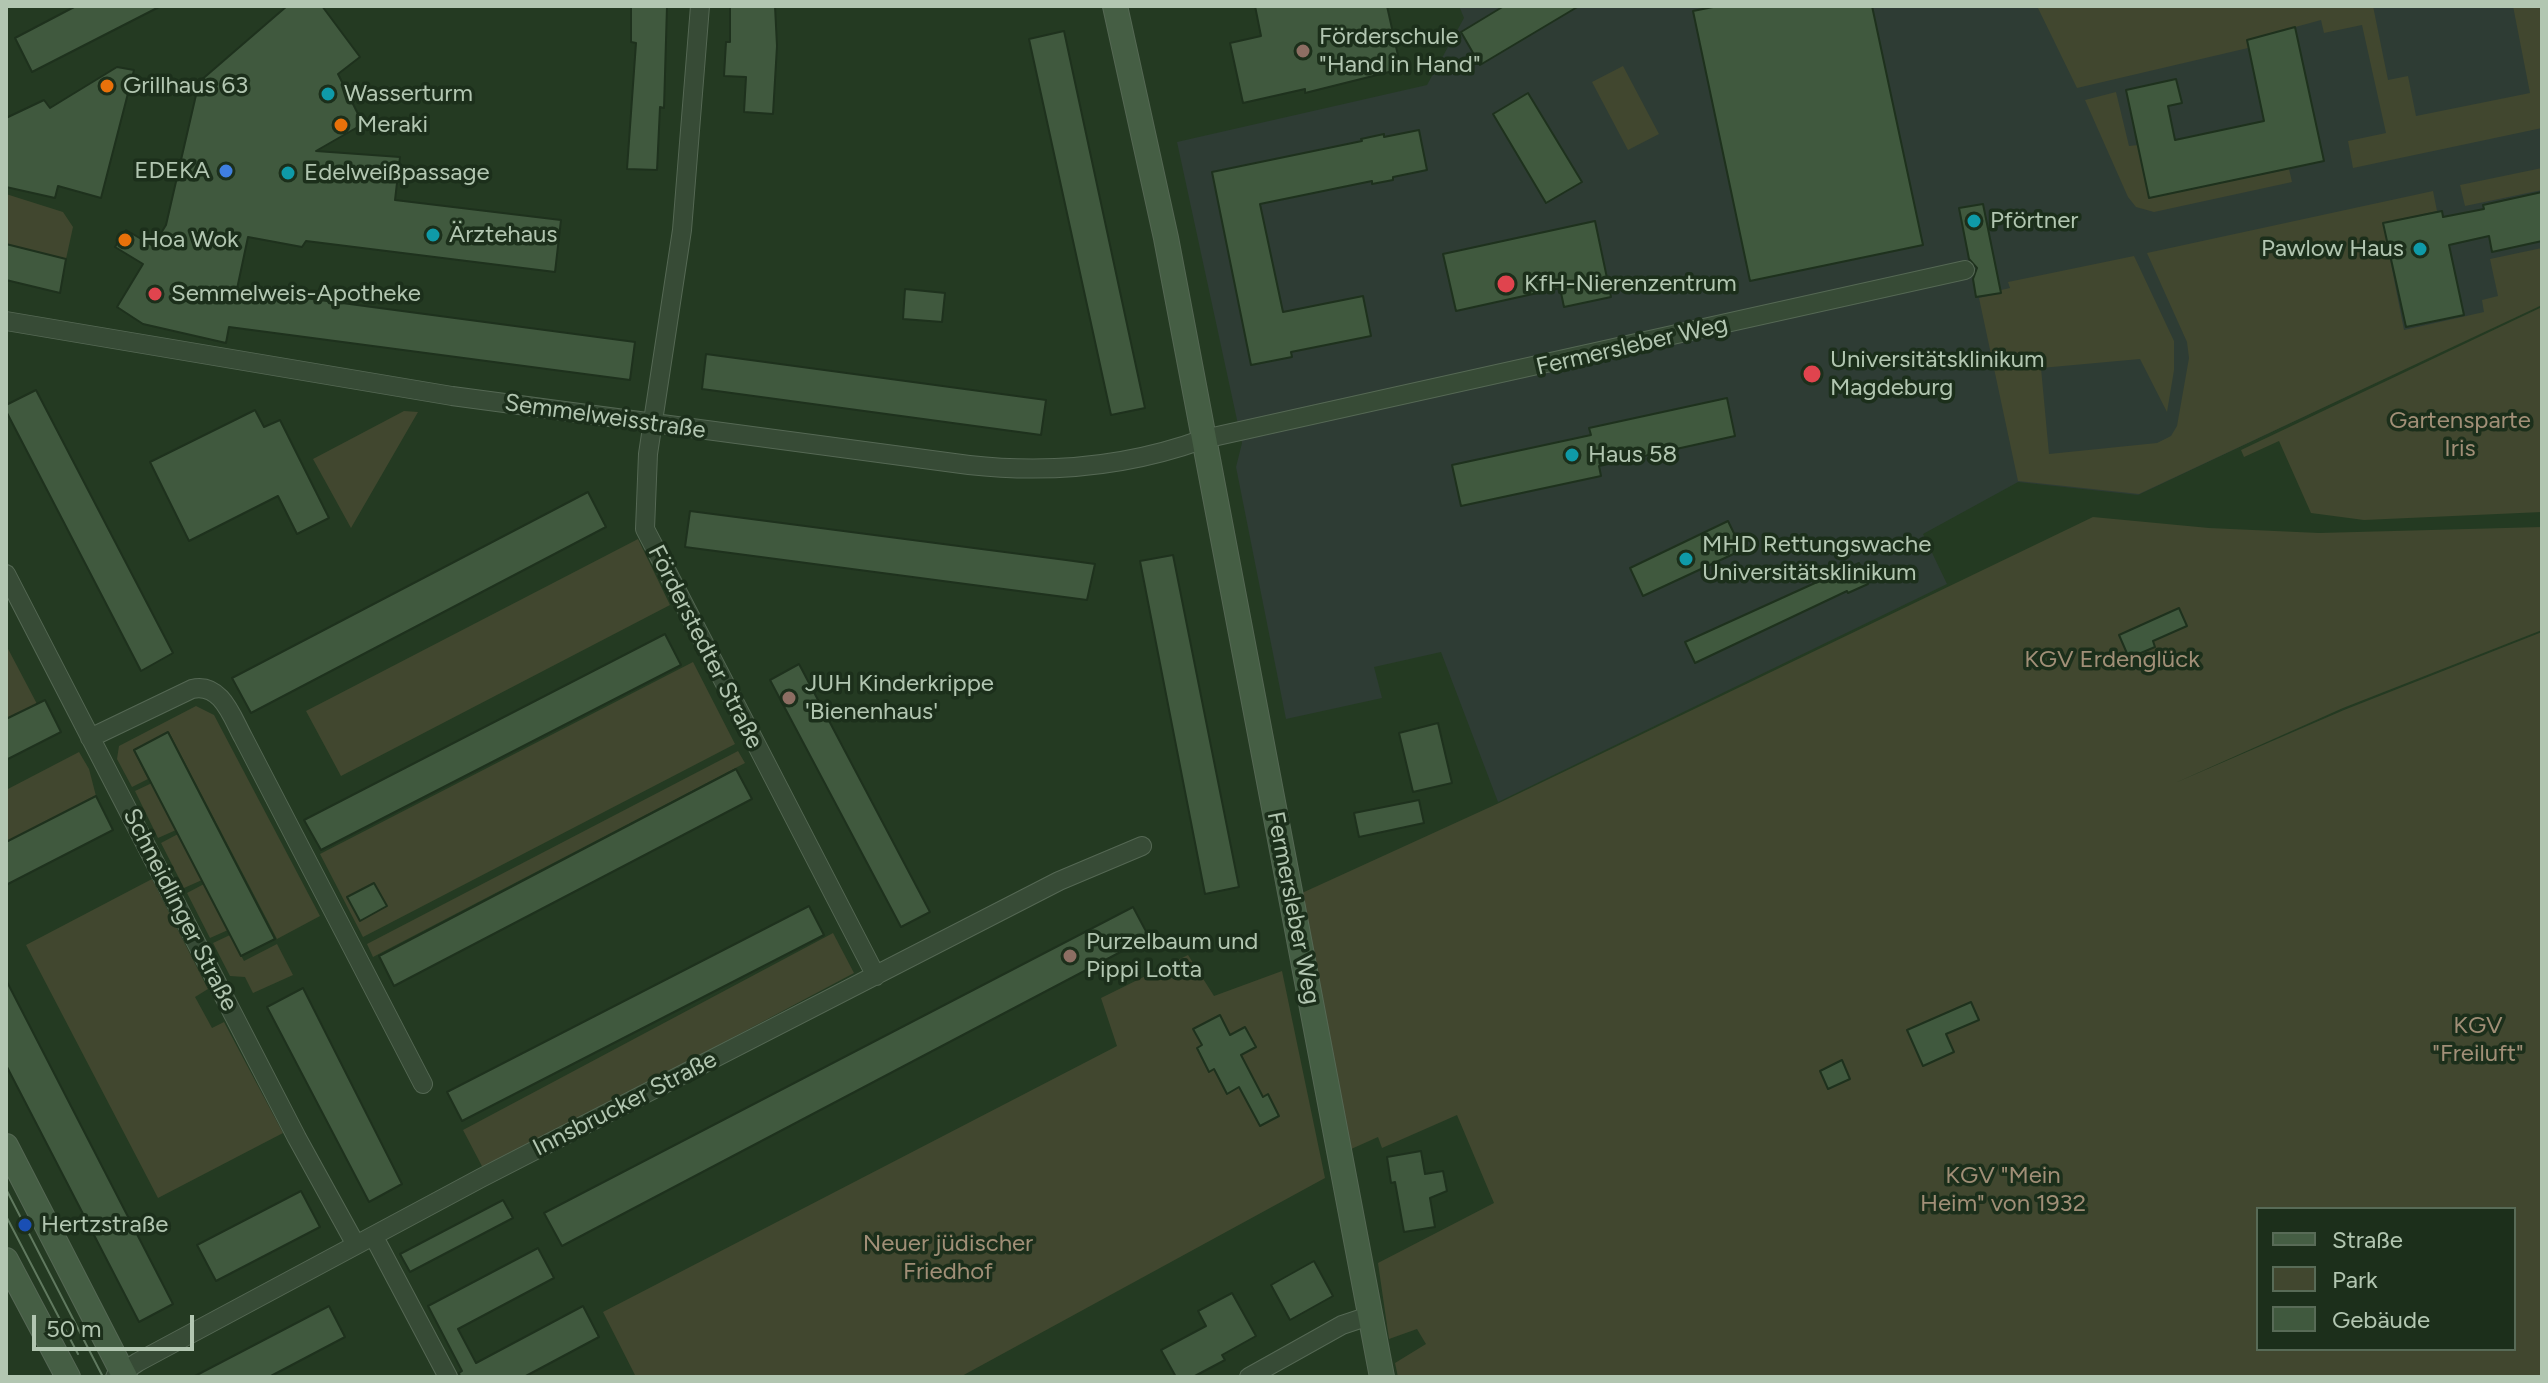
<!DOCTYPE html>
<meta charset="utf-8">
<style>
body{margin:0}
#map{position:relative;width:2548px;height:1383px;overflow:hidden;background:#243a22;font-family:Figtree,sans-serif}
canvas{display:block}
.frame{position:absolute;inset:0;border:8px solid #b2c6b1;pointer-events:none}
.legend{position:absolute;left:2256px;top:1207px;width:260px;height:144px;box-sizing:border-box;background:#1c2f1b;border:2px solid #586b57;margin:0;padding:10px 14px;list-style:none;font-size:24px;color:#b2c6b1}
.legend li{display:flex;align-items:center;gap:16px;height:40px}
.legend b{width:40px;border:2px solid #586b57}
.scale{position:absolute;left:32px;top:1315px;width:162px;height:36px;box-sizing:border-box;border:4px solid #b2c6b1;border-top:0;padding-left:10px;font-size:24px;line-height:28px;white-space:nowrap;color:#b2c6b1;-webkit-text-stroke:6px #1c2f1b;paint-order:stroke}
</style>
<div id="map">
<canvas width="2548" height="1383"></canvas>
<div class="frame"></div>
<ul class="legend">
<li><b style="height:10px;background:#455e44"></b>Straße</li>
<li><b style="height:22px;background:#41472f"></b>Park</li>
<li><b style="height:22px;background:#40593e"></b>Gebäude</li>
</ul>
<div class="scale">50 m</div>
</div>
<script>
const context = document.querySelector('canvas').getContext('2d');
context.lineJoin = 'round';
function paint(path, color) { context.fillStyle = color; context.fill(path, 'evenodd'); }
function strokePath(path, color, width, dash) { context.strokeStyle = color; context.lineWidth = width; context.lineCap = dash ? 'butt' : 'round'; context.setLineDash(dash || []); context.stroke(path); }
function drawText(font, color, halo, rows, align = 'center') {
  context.font = font + ' Figtree,sans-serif'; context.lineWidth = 7; context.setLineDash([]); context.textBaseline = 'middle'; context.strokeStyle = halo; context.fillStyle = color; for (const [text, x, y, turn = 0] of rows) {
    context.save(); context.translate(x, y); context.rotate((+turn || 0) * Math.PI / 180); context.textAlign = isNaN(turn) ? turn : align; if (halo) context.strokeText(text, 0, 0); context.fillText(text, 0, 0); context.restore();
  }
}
paint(new Path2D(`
 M1459,6H2542V304L2138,495L2018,482L1923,534L1947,584L1498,802L1441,652L1374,667L1382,698L1286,719L1236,467L1242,443L1177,142L1427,85L1464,18Z`), '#2e3c34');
paint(new Path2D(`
 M2037,6H2373L2388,80L2408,76L2416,116L2530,93L2513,6H2542V128L2353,168L2348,141L2386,133L2362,25L2324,33L2321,20L2248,40V48L2077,88Z
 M1623,66L1659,134L1628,150L1592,82Z
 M2116,92L2129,146L2138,145L2149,198L2289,169L2292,182L2154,212L2136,207L2128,197L2085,100Z
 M2542,168V190L2465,206L2460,185Z
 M2433,191L2437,211L2383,223L2404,330L2484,312L2482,300L2498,296L2490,259L2542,248V305L2139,494L2018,481L1979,298L2001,293V290L2010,288L2008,282L2134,256L2174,341V370L2167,412L2140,359L2041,368L2049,454L2157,443L2171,436L2177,426L2189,358L2187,342L2147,253Z
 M6,194L63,212L73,227L66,259L6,244Z
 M2542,307V512L2364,520L2311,513L2279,441L2244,457L2241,450Z
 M404,411L418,412L351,528L313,459Z
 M2093,517L2209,528L2319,533L2542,527V630L2343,708L2175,783L2344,710L2542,632V1377H1398L1395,1363L1426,1344L1417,1329L1389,1339L1378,1263L1494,1203L1457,1115L1382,1148L1378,1137L1349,1150L1302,893L1499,803ZM2258,1209H2514V1349H2258Z
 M638,539L670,605L341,776L306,711Z
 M6,645L37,704L6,719Z
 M693,662L735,744L363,937L320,854Z
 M196,706L214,715L320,916L277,939L169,732L133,750L148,779L132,787L117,759L119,746Z
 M738,751L745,763L373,957L367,944Z
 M79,752L89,769L96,796L6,842V790Z
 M152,783L176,830L158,838L135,791Z
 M178,834L202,880L184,888L161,843Z
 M152,879L208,989L195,997L212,1028L224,1022L283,1133L158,1198L26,945Z
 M204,884L228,930L210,938L187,893Z
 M833,933L854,973L484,1170L463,1130Z
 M230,935L244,961L277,944L293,975L253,993L245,977L230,976L213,943Z
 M1188,955L1214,996L1282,971L1325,1178L960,1377H636L603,1312L1117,1046L1101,998Z`), '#41472f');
const building = new Path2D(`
 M76,6H161L32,72L15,38Z
 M287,6H322L360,57L338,74L363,124L316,151L400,157L395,200L561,220L555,272L306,241L302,247L248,237L237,289L635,342L630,380L229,327L226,343L143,324L117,307L143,264L115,247L126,230L153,246L166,225L199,82Z
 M631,6H667L664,108L660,107L657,170L627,169L636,43L631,42Z
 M730,6H775L777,46L773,114L744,112L746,77L724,76L726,42H730Z
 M1255,6H1387L1401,69L1305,93V89L1243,103L1230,43L1261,36Z
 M1504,6H1579L1480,65L1461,32Z
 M1718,6H1872L1923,245L1750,281L1693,11Z
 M2295,27L2324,161L2149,198L2126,90L2176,79L2182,103L2168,106L2175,140L2264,121L2247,40Z
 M1064,31L1145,408L1111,415L1029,39Z
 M117,67L134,70L101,198L58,186L55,198L6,187V118L44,100L50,108Z
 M1528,93L1582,182L1546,203L1493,114Z
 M1419,130L1427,170L1393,177V180L1372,184V181L1260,204L1283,312L1363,296L1371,336L1291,352L1292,357L1251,365L1212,172L1362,141L1361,139L1384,134V137Z
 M2542,192V241L2492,252L2489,236L2449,245L2464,315L2406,327L2383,223L2442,211L2443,217L2484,209L2483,205Z
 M1983,204L2001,293L1976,297L1973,279L1977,268L1969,259L1959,208Z
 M1595,221L1611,297L1564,307L1560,288L1456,311L1443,254Z
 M6,244L66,259L60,293L6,280Z
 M905,289L945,293L942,322L903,319Z
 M706,354L1046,400L1041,435L702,389Z
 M36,390L173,653L141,671L6,411V405Z
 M1727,398L1735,436L1599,466L1601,476L1461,506L1452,465L1591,435L1589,428Z
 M255,410L264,427L280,420L329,518L297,534L278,496L189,541L150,462Z
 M588,492L606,527L251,713L232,678Z
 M690,511L1066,560L1095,564L1087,600L685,547Z
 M1728,521L1742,550L1643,596L1630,568Z
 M1173,555L1239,887L1205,894L1140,561Z
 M1859,563L1868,584L1848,593L1847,591L1695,663L1685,642Z
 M2179,608L2187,626L2153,641L2155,647L2129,658L2119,635Z
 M665,634L681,665L321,850L304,820Z
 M799,664L930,912L901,927L770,680Z
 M45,700L61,732L6,760V719Z
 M1438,723L1452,783L1413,792L1399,733Z
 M168,732L275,939L241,956L134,750Z
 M736,769L752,799L394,986L379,956Z
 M96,796L113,830L6,885V842Z
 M1419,800L1424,823L1359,837L1354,813Z
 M374,883L387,906L360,921L347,897Z
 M809,906L824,935L462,1121L447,1092Z
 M1133,907L1149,937L562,1246L544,1213Z
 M6,980L173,1304L139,1322L6,1065Z
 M303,988L402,1184L369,1202L267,1007Z
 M1971,1002L1979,1020L1946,1034L1954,1052L1923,1066L1907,1030Z
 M1220,1015L1230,1035L1245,1027L1256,1047L1241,1055L1263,1097L1268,1094L1279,1116L1260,1126L1239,1087L1227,1094L1214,1069L1209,1072L1197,1048L1202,1045L1193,1029Z
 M1842,1060L1850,1079L1828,1089L1820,1071Z
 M1421,1151L1425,1174L1443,1171L1447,1191L1430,1198L1435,1227L1404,1232L1395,1182L1391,1183L1387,1157Z
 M301,1191L320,1227L216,1281L197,1245Z
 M503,1200L513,1218L410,1272L400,1254Z
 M538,1248L554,1278L458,1329L476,1363L583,1306L599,1337L524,1377H460L459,1373L462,1371L428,1306Z
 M1314,1261L1333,1296L1290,1320L1271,1285Z
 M1232,1293L1256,1336L1222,1355L1225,1360L1193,1377H1176L1161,1350L1206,1326L1198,1311Z
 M329,1306L345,1337L269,1377H193Z`);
paint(building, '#40593e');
strokePath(building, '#1e311d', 2);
const street = new Path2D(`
 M700,6L682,230L648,454L645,529L876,976
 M6,321L452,396L969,465C1050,474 1127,467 1204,439L1965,270
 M6,574L297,1138L356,1245
 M90,738L192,689C221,682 232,717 243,737L423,1084
 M374,1237L448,1377
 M115,1377L138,1362L481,1178L1059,881L1142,846
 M1249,1377L1342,1325L1369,1316`);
const secondary = new Path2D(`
 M1115,6L1166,238L1382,1377
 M6,1146L125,1377
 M6,1260L68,1377`);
strokePath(street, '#556854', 20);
strokePath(secondary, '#556854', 26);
strokePath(street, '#374b36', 18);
strokePath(secondary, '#455e44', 24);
strokePath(new Path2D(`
 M6,1189L103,1377
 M6,1216L78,1354`), '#60795f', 2);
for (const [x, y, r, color] of [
 [1303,51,8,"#8d6e63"],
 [107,86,8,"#e8710a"],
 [328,94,8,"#0f9aa8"],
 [341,125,8,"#e8710a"],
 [226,171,8,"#3f7fe0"],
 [288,173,8,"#0f9aa8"],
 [1974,221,8,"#0f9aa8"],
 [433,235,8,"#0f9aa8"],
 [125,240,8,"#e8710a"],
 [2420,249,8,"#0f9aa8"],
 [1506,284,10,"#e0444e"],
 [155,294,8,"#e0444e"],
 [1812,374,10,"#e0444e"],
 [1572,455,8,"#0f9aa8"],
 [1686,559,8,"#0f9aa8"],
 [789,698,8,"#8d6e63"],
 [1070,956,8,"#8d6e63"],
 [25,1225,8,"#1a4fb4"]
]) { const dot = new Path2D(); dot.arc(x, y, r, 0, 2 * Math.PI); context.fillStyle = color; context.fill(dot); strokePath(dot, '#1c2f1b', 3); }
drawText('24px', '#b2c6b1', '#1c2f1b', [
 ["Förderschule",1319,37],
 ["\"Hand in Hand\"",1319,65],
 ["Grillhaus 63",123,86],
 ["Wasserturm",344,94],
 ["Meraki",357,125],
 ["EDEKA",210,171,"right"],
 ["Edelweißpassage",304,173],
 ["Pförtner",1990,221],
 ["Ärztehaus",449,235],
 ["Hoa Wok",141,240],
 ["Pawlow Haus",2404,249,"right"],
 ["KfH-Nierenzentrum",1524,284],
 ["Semmelweis-Apotheke",171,294],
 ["Universitätsklinikum",1830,360],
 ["Magdeburg",1830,388],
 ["Haus 58",1588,455],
 ["MHD Rettungswache",1702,545],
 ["Universitätsklinikum",1702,573],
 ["JUH Kinderkrippe",805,684],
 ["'Bienenhaus'",805,712],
 ["Purzelbaum und",1086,942],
 ["Pippi Lotta",1086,970],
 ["Hertzstraße",41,1225]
], 'left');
drawText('24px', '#b2c6b1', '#1c2f1b', [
 ["Fermersleber Weg",1632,346,-13],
 ["Semmelweisstraße",605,417,8],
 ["Förderstedter Straße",705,647,63],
 ["Fermersleber Weg",1293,908,79],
 ["Schneidlinger Straße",180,910,63],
 ["Innsbrucker Straße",625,1104,-27]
]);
drawText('24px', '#a18f77', '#1c2f1b', [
 ["Gartensparte",2460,421],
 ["Iris",2460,449],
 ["KGV Erdenglück",2112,660],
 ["KGV",2478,1026],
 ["\"Freiluft\"",2478,1054],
 ["KGV \"Mein",2003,1176],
 ["Heim\" von 1932",2003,1204],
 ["Neuer jüdischer",948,1244],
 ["Friedhof",948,1272]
]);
</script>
